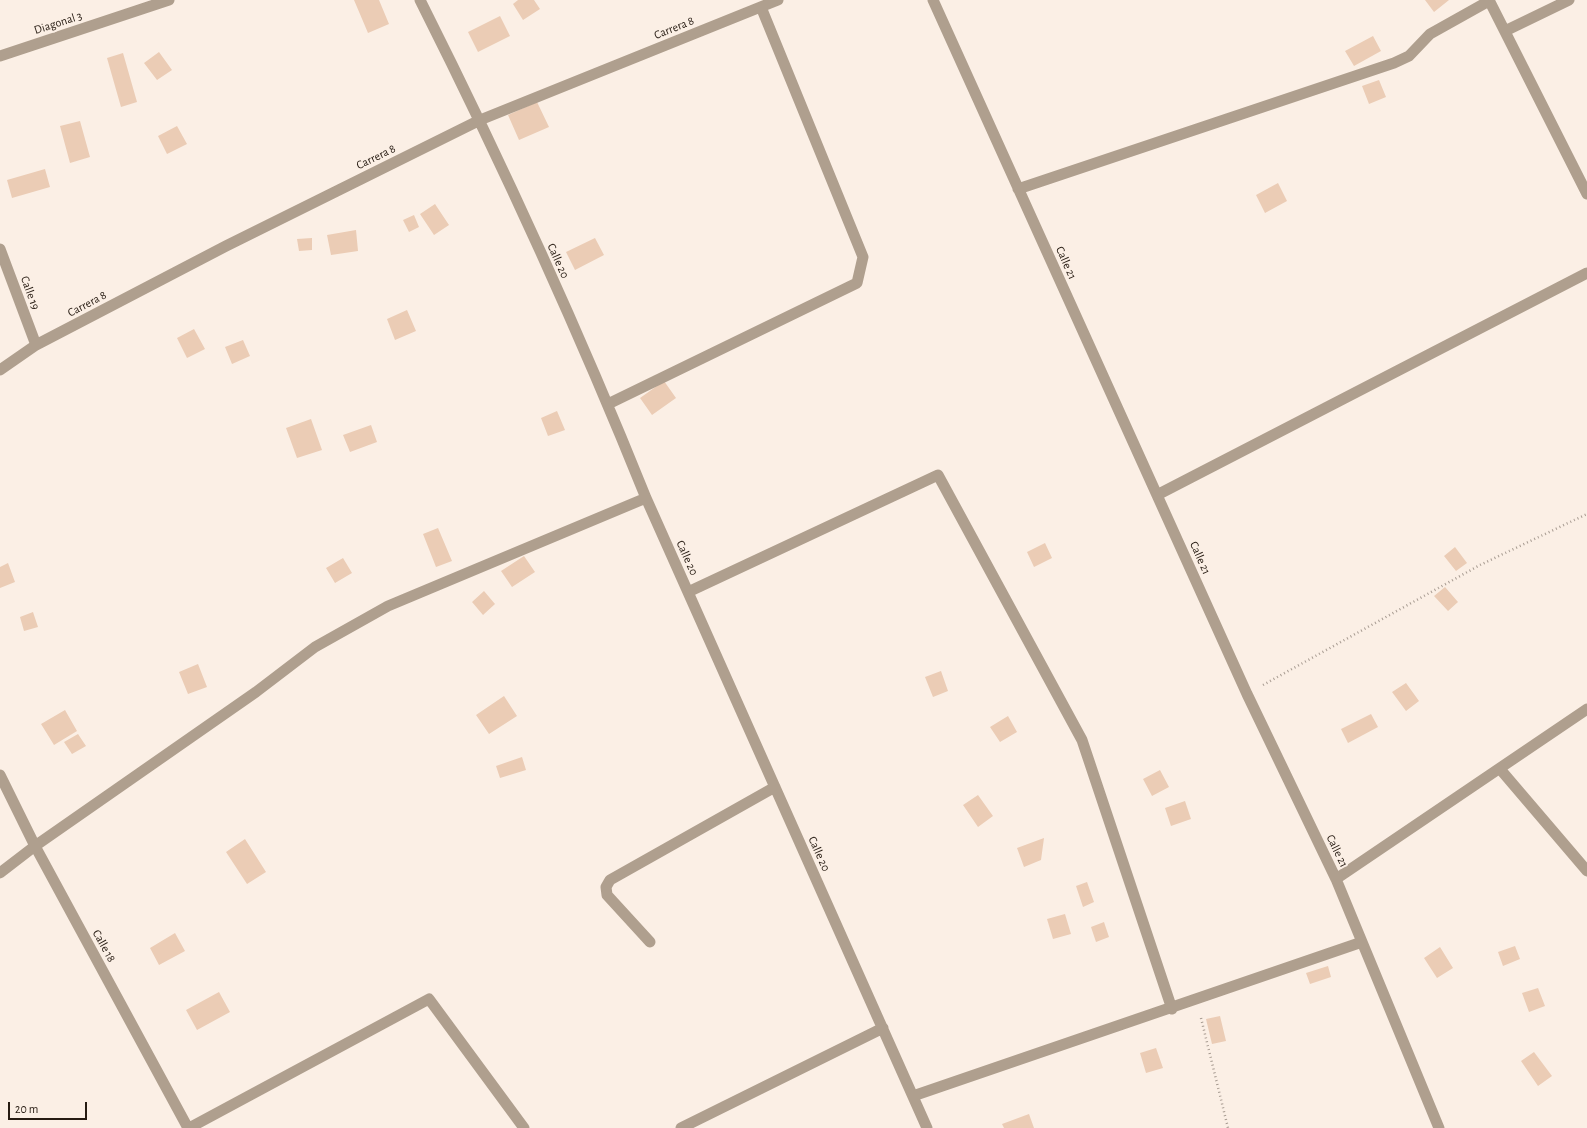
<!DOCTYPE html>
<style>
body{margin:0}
#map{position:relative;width:1587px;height:1128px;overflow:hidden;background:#fbefe5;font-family:"Alegreya Sans",sans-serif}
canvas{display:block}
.scale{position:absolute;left:8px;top:1102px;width:79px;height:18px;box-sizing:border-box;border:2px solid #261b12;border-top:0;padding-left:5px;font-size:12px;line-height:14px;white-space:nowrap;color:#261b12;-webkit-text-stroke:3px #fbefe5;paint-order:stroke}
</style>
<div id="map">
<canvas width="1587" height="1128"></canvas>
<div class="scale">20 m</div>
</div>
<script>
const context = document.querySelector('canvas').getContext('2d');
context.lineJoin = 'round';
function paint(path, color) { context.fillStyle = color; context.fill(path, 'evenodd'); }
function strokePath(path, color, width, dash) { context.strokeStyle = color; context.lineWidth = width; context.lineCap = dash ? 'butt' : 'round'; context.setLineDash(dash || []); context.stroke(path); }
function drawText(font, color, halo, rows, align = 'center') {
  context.font = font + ' "Alegreya Sans",sans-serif'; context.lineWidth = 4; context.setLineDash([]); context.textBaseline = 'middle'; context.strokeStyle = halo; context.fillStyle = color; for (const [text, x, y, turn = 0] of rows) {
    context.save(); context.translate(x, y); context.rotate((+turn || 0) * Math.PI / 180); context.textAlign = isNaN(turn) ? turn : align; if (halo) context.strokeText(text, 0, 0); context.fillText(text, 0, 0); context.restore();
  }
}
paint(new Path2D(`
 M354,0H379L389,24L368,33Z
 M518,0H534L540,9L523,20L513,4Z
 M1425,0H1449L1434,12Z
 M500,16L510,36L478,52L468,32Z
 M1373,36L1381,51L1354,66L1345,51Z
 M159,52L172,70L157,80L144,63Z
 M123,53L137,102L121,107L107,58Z
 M1379,80L1386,97L1369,104L1362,86Z
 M537,102L549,127L519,140L508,115Z
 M80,121L90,157L70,163L60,126Z
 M177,126L187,144L167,154L158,136Z
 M45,169L50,187L12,198L7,180Z
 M1278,183L1287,201L1265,213L1256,195Z
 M435,204L449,225L434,235L420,214Z
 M414,215L419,227L409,232L403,220Z
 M356,230L358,251L331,255L327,235Z
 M312,238V250L299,251L297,239Z
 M595,238L604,255L575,270L566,252Z
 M407,310L416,331L395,340L387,319Z
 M194,329L205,349L187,358L177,338Z
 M243,340L250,356L232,364L225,347Z
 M664,381L676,398L652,415L640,398Z
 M557,411L565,430L548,436L541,418Z
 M311,419L322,450L297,458L286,428Z
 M371,425L377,442L350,452L343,435Z
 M438,528L452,561L436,567L423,534Z
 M1045,543L1052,558L1034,567L1027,552Z
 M1455,547L1467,563L1456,571L1444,556Z
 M524,556L535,572L512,587L501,571Z
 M343,558L352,573L335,583L326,568Z
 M8,563L15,582L0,588V567Z
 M1445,587L1458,602L1448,611L1434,596Z
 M484,591L495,604L483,615L472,602Z
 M33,612L38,627L24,631L20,617Z
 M198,664L207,687L188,694L179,672Z
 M941,671L948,691L933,697L925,677Z
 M1406,683L1419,701L1406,711L1392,692Z
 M504,696L517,716L489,734L476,715Z
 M65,710L77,731L54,745L41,724Z
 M1371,714L1378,727L1348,743L1341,729Z
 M1008,716L1017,732L1000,742L990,727Z
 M78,734L86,746L72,754L64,742Z
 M522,757L526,770L500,778L496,766Z
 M1160,770L1169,787L1152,796L1143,779Z
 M978,795L993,816L978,827L963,805Z
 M1185,801L1191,819L1171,826L1165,808Z
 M1044,838L1041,860L1024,867L1017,848Z
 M245,839L266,872L247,884L226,852Z
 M1087,882L1094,902L1083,907L1076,886Z
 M1065,914L1071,934L1053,939L1047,919Z
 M1104,922L1109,937L1096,942L1091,927Z
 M175,933L185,951L159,965L150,948Z
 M1515,946L1520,959L1503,966L1498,952Z
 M1440,947L1453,968L1437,978L1424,958Z
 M1328,966L1331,977L1310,984L1306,973Z
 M1538,988L1545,1006L1529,1012L1522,993Z
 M219,992L230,1012L197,1030L186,1010Z
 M1220,1016L1226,1041L1212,1044L1206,1019Z
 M1156,1048L1163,1068L1146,1073L1140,1053Z
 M1534,1052L1552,1076L1538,1086L1521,1061Z
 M1029,1114L1034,1128H1004L1002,1124Z`), '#ebccb5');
strokePath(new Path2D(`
 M1263,685L1480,565L1587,514
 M1201,1018L1228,1128`), '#a89c92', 2.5, [1, 3]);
strokePath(new Path2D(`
 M420,0C502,163 578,329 646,498L927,1128
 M933,0L1247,694L1336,879L1439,1128
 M1489,0L1587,194
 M1505,31L1569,0
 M0,56L169,0
 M1018,189L1394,63L1409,56L1430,34L1489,1
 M0,249L36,345
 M0,370L36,345L226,246L480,120L778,0
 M608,404L857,283L863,257L761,7
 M1157,495L1587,273
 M688,592L938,475L1082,740L1172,1009
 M1500,769L1587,871
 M0,775L35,846L188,1128
 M0,873L35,846L256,692L315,647L388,606L646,498
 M1336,879L1587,709
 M650,942L607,895L606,887L610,880L775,787
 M913,1096L1362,942
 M189,1128L429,999L524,1128
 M681,1128L883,1028`), '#af9f8e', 11);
drawText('12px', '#261b12', '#fbefe5', [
 ["Diagonal 3",58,23,-18],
 ["Carrera 8",674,28,-22],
 ["Carrera 8",376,157,-26],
 ["Calle 20",558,261,66],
 ["Calle 21",1066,263,66],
 ["Calle 19",30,293,70],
 ["Carrera 8",87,304,-28],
 ["Calle 20",687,558,66],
 ["Calle 21",1200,558,66],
 ["Calle 21",1337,851,64],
 ["Calle 20",819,854,66],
 ["Calle 18",104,946,61]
]);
</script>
